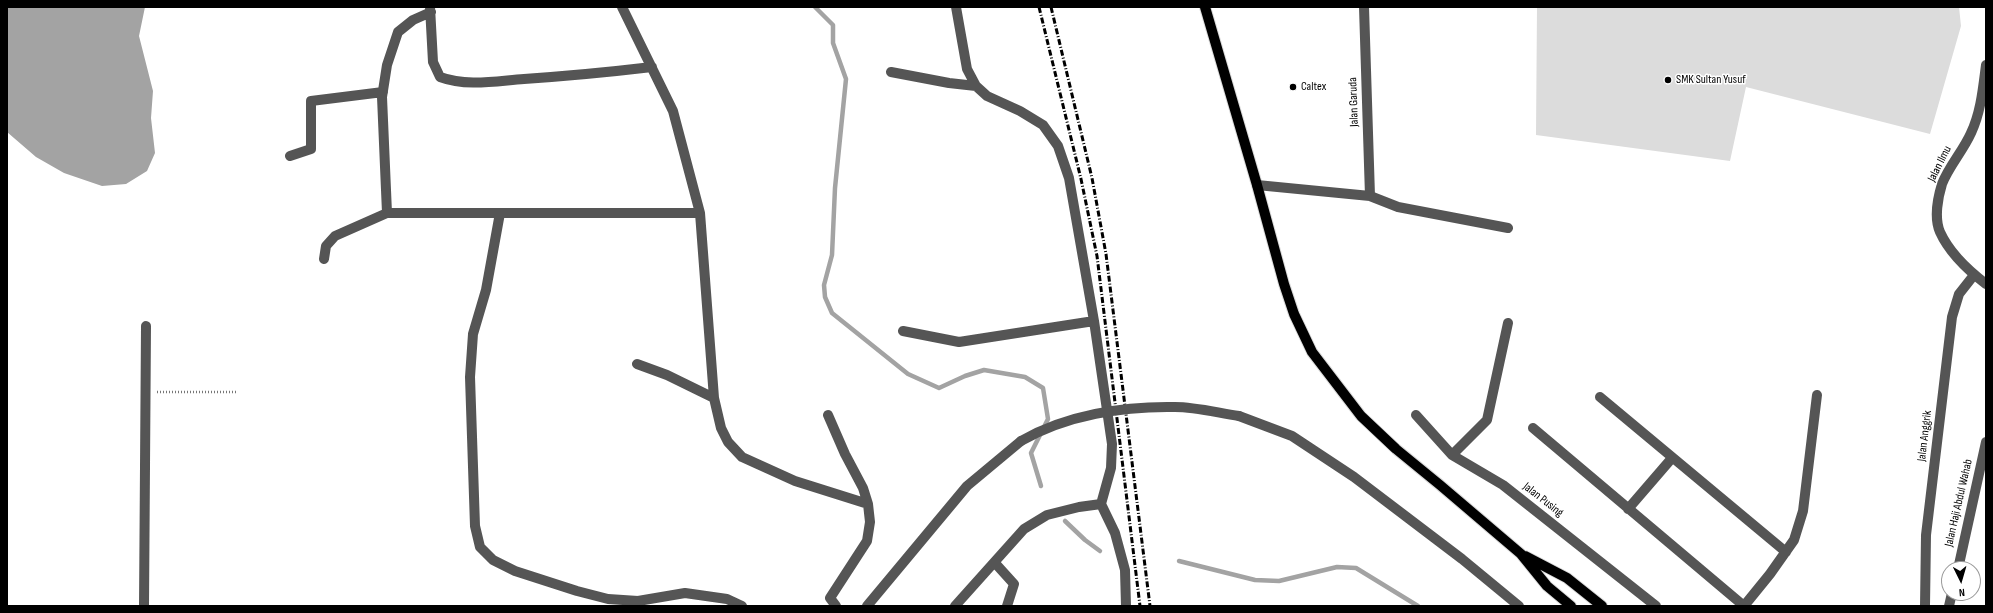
<!DOCTYPE html>
<style>
body{margin:0}
#map{position:relative;width:1993px;height:613px;overflow:hidden;background:#fff;font-family:"Sofia Sans Condensed",sans-serif}
canvas{display:block}
.frame{position:absolute;inset:0;border:8px solid #000;pointer-events:none}
.north{position:absolute;left:1941px;top:561px;width:40px;height:40px;box-sizing:border-box;background:#fff;border:1px solid #999;border-radius:50%;rotate:175deg;font-size:11px;font-weight:700;line-height:16px;text-align:center;color:#000}
.north::after{content:'';display:block;margin:auto;width:14px;height:18px;background:#000;clip-path:polygon(50% 0,100% 100%,50% 72%,0 100%)}
</style>
<div id="map">
<canvas width="1993" height="613"></canvas>
<div class="frame"></div>
<div class="north">N</div>
</div>
<script>
const context = document.querySelector('canvas').getContext('2d');
context.lineJoin = 'round';
function paint(path, color) { context.fillStyle = color; context.fill(path, 'evenodd'); }
function strokePath(path, color, width, dash) { context.strokeStyle = color; context.lineWidth = width; context.lineCap = dash ? 'butt' : 'round'; context.setLineDash(dash || []); context.stroke(path); }
function drawText(font, color, halo, rows, align = 'center') {
  context.font = font + ' "Sofia Sans Condensed",sans-serif'; context.lineWidth = 3; context.setLineDash([]); context.textBaseline = 'middle'; context.strokeStyle = halo; context.fillStyle = color; for (const [text, x, y, turn = 0] of rows) {
    context.save(); context.translate(x, y); context.rotate((+turn || 0) * Math.PI / 180); context.textAlign = isNaN(turn) ? turn : align; if (halo) context.strokeText(text, 0, 0); context.fillText(text, 0, 0); context.restore();
  }
}
paint(new Path2D(`
 M1537,7H1959L1961,26L1930,134L1746,87L1730,161L1536,135Z`), '#dcdcdc');
paint(new Path2D(`
 M7,7H145L139,36L153,91L151,118L155,153L147,171L126,184L102,186L64,173L36,157L7,132Z`), '#a3a3a3');
strokePath(new Path2D(`
 M815,7L833,25V43L846,79L835,188L832,255L824,285L825,297L832,313L908,374L939,388L965,376L984,370L1025,377L1043,388L1048,419L1031,453L1041,486
 M1065,521L1085,540L1100,551
 M1179,561L1255,580L1279,581L1337,567L1356,568L1418,606`), '#a3a3a3', 4.5);
const major = new Path2D(`
 M1205,7L1257,185L1284,284L1294,314L1312,352L1361,416L1396,449L1440,485L1521,554L1547,586L1571,606
 M1525,556L1567,578L1602,606`);
strokePath(major, '#dbdbdb', 12);
strokePath(new Path2D(`
 M157,392H237`), '#777', 2.5, [1, 2]);
strokePath(new Path2D(`
 M430,7L433,62L440,77C467,87 496,81 524,79C567,76 610,72 652,67
 M622,7L673,111L700,213L714,398L721,428L728,442L742,457L795,481L868,504L870,522L867,541L830,598L836,606
 M956,7L967,69L976,86L987,96L1020,111L1043,125L1058,146L1069,178L1094,321L1112,444L1111,468L1101,504
 M1364,7L1370,196
 M1986,65C1983,88 1981,112 1971,133C1963,151 1949,166 1942,184C1938,197 1934,218 1940,232C1949,252 1969,271 1986,284
 M891,72L949,83L976,86
 M290,156L311,149V101L383,92
 M1257,185L1370,196L1398,207L1508,228
 M387,213L382,97L387,65L398,32L413,20L431,12
 M500,213L486,290L473,334L470,377L475,526L480,547L493,560L515,571L577,591L608,599L638,601L685,593L727,599L742,606
 M324,259L326,246L335,236L387,213H700
 M903,331L959,342L1094,321
 M637,364L667,375L714,398
 M1600,397L1786,552
 M828,415L845,454L863,488L868,504
 M1416,415L1452,455L1503,485L1656,606
 M1239,416L1292,436L1354,477L1462,559L1519,606
 M1533,428L1744,606
 M1452,455L1487,420L1508,323
 M1628,509L1672,458
 M995,563L1014,584L1007,606
 M1958,569L1986,442
 M144,606L146,326
 M867,606L967,486L1021,441
 M955,606L1024,529L1047,515L1079,507L1101,504L1115,533L1125,570L1126,606
 M1744,606L1770,574L1794,540L1803,511L1817,395
 M1925,606L1926,535L1952,317L1959,294L1974,275
 M1949,606L1952,593`), '#555', 10);
strokePath(major, '#000', 10);
strokePath(new Path2D(`
 M1039,7L1081,179L1097,256L1140,606
 M1051,7L1092,178L1106,254L1150,606`), '#000', 3, [6, 2, 1, 2]);
strokePath(new Path2D(`
 M1021,441C1066,415 1123,406 1175,407C1196,407 1218,413 1239,416`), '#555', 10);
for (const [x, y, r, color] of [
 [1668,80,4,"#000"],
 [1293,87,4,"#000"]
]) { const dot = new Path2D(); dot.arc(x, y, r, 0, 2 * Math.PI); context.fillStyle = color; context.fill(dot); strokePath(dot, '#fff', 1.5); }
drawText('12px', '#000', '#fff', [
 ["SMK Sultan Yusuf",1676,80],
 ["Caltex",1301,87]
], 'left');
drawText('12px', '#000', '#fff', [
 ["Jalan Garuda",1354,102,-92],
 ["Jalan Ilmu",1940,164,-63],
 ["Jalan Anggrik",1925,436,-83],
 ["Jalan Pusing",1543,500,38],
 ["Jalan Haji Abdul Wahab",1959,503,-77]
]);
</script>
